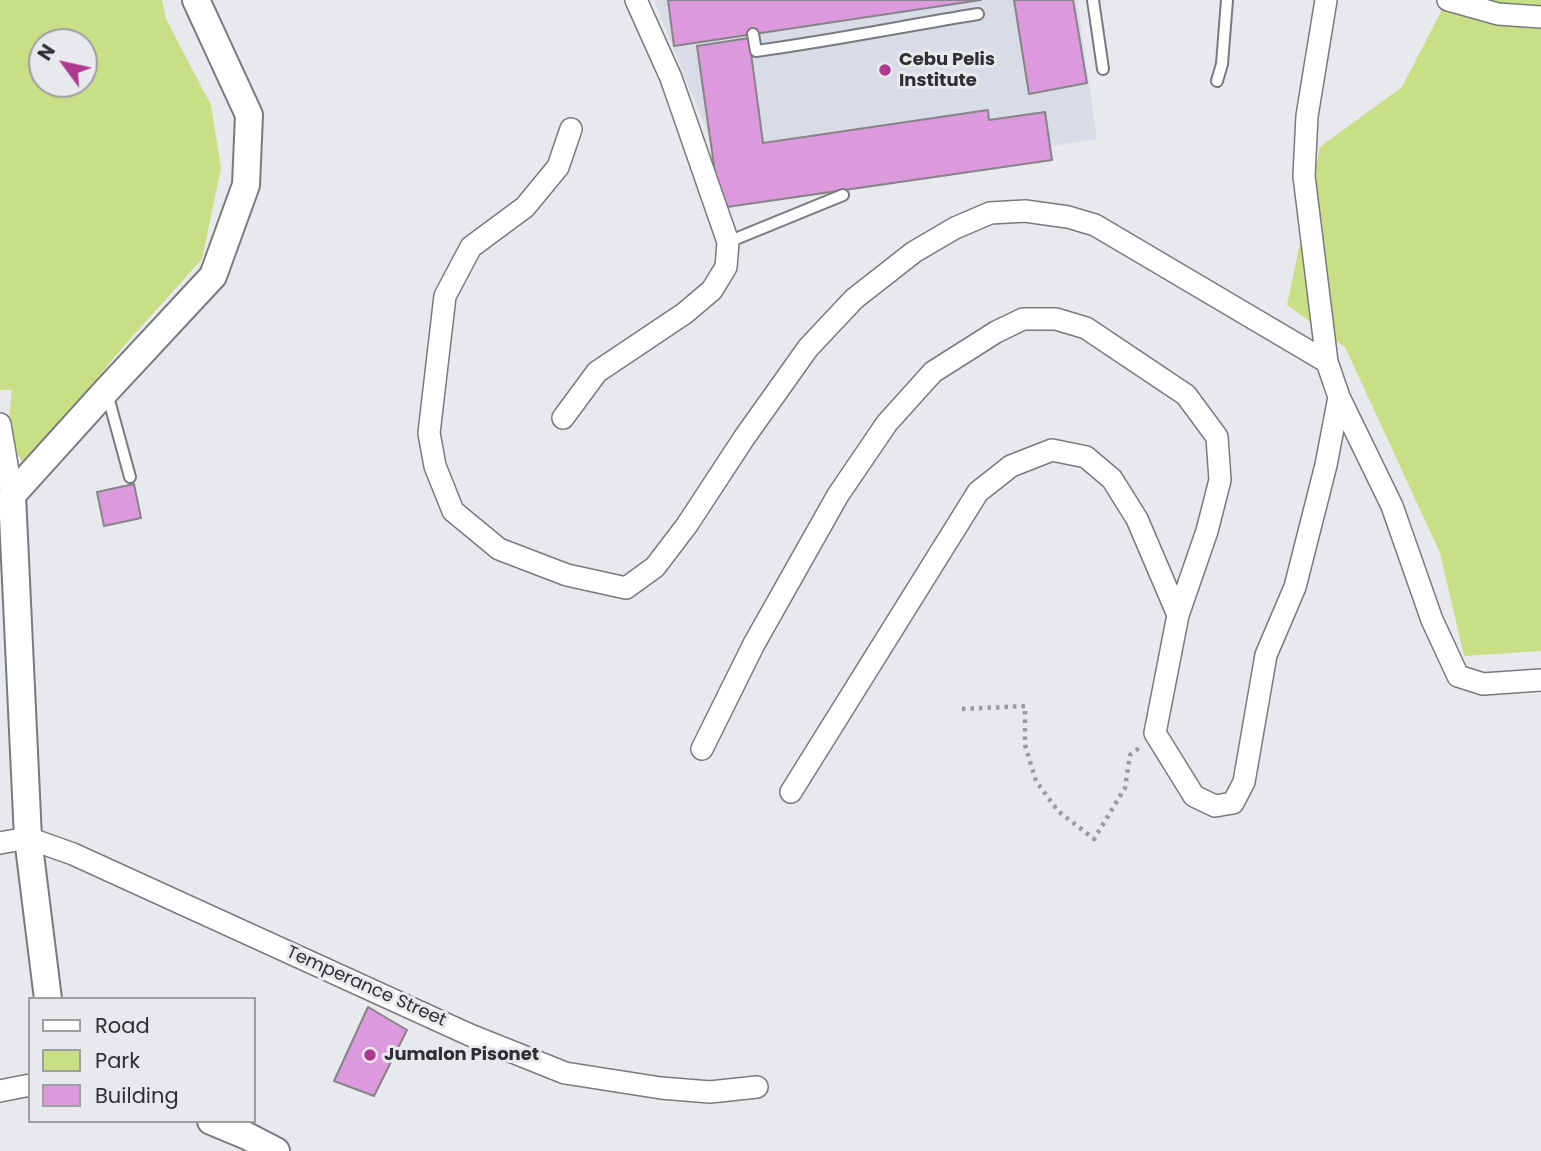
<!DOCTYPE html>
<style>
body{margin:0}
#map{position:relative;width:1541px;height:1151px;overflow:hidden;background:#e7e9ed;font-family:Poppins,sans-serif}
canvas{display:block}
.legend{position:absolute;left:28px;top:997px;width:228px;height:126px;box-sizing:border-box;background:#e7e9ed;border:2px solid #9d9fa2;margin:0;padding:9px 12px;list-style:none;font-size:21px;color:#2f2f31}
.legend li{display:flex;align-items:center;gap:14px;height:35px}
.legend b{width:35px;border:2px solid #9d9fa2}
.north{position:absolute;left:28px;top:28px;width:70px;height:70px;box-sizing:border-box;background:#e7e9ed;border:2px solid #9d9fa2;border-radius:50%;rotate:303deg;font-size:19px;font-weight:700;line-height:28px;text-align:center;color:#2f2f31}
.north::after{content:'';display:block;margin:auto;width:24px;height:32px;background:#b0398f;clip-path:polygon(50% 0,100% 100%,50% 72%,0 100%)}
</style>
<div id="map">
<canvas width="1541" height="1151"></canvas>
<ul class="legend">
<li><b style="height:9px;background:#fff"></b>Road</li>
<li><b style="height:19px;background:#c8df85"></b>Park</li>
<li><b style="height:19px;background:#dc99de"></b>Building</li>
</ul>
<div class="north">N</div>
</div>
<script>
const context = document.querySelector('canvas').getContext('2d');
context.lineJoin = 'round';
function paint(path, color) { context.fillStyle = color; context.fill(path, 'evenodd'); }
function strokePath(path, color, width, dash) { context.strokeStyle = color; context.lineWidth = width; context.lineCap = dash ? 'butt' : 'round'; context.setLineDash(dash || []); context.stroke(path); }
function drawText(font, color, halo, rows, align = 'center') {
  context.font = font + ' Poppins,sans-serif'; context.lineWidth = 6; context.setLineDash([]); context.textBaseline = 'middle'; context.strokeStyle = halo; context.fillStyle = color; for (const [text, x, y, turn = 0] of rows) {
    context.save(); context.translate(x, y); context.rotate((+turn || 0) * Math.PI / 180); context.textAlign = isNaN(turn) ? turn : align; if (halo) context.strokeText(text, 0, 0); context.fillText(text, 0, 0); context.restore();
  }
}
paint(new Path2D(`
 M654,0H1077L1097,139L732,194Z`), '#d8dce7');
paint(new Path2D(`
 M0,0H162L166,19L211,105L221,168L202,259L122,348L25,466L11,444L9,417L12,390H0ZM42,42H84V84H42Z
 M1447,0H1541V651L1464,656L1440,553L1345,347L1287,305L1320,147L1402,87Z`), '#c8df85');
const building = new Path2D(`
 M668,0H981L674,46Z
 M1014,0H1073L1087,83L1029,94Z
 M749,38L763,143L988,110L989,120L1045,112L1052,160L720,208L697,46Z
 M134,484L141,518L104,526L97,492Z
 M368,1007L407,1030L374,1096L334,1081Z`);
paint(building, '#dc99de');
strokePath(building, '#878487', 2);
const service = new Path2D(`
 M1093,0L1103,69
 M753,34L756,51C830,41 904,26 978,14
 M1217,81L1222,64L1227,0
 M728,242L843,195
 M107,393L130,477`);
const minor = new Path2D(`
 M1326,0L1307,116L1304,176L1327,362L1339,397L1392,506L1432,620L1458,676L1483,684L1541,680
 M1448,0L1498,14L1541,17
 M571,129L558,167L525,207L471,247L445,296L429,433L435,466L453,511L499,549L567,575L626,588L655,567L687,525L744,438L808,348L854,299L914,252L955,228L990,213L1025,211L1068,217L1095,225L1327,362
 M563,418L597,372L685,313L712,290L726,267L728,242L671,78L636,0
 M0,424L12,495
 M702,749L754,644L838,495L887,423L933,372L996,332L1023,319H1056L1086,328L1186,395L1217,437L1220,480L1207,531L1178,615L1155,733L1194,796L1215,806L1233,803L1244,782L1266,655L1295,587L1326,465L1339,397
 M791,792L978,492L1011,466L1052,450L1086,457L1112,479L1137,519L1178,615
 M0,843L28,838L73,854L470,1035L565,1073L661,1088L710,1092L757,1087
 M0,1091L30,1085`);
const tertiary = new Path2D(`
 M48,999L28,838L12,495L106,391L213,276L246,185L249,115L196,0
 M211,1121L247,1136L276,1151`);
strokePath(service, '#797a7d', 14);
strokePath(minor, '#797a7d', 24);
strokePath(tertiary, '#797a7d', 30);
strokePath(new Path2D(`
 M962,709L1025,706V745L1036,781L1058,811L1094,839L1125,788L1130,755L1139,748`), '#9a9b9f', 4.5, [3.5, 5]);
strokePath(service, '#fff', 10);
strokePath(minor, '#fff', 21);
strokePath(tertiary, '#fff', 26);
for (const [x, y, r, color] of [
 [885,70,7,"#b0398f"],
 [370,1055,7,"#b0398f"]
]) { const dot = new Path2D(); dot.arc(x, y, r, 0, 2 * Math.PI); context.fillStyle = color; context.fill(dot); strokePath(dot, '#e7e9ed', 2.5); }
drawText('bold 18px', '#2f2f31', '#e7e9ed', [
 ["Cebu Pelis",899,60],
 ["Institute",899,81],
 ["Jumalon Pisonet",384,1055]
], 'left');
drawText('18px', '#2f2f31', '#e7e9ed', [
 ["Temperance Street",366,987,24]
]);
</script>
